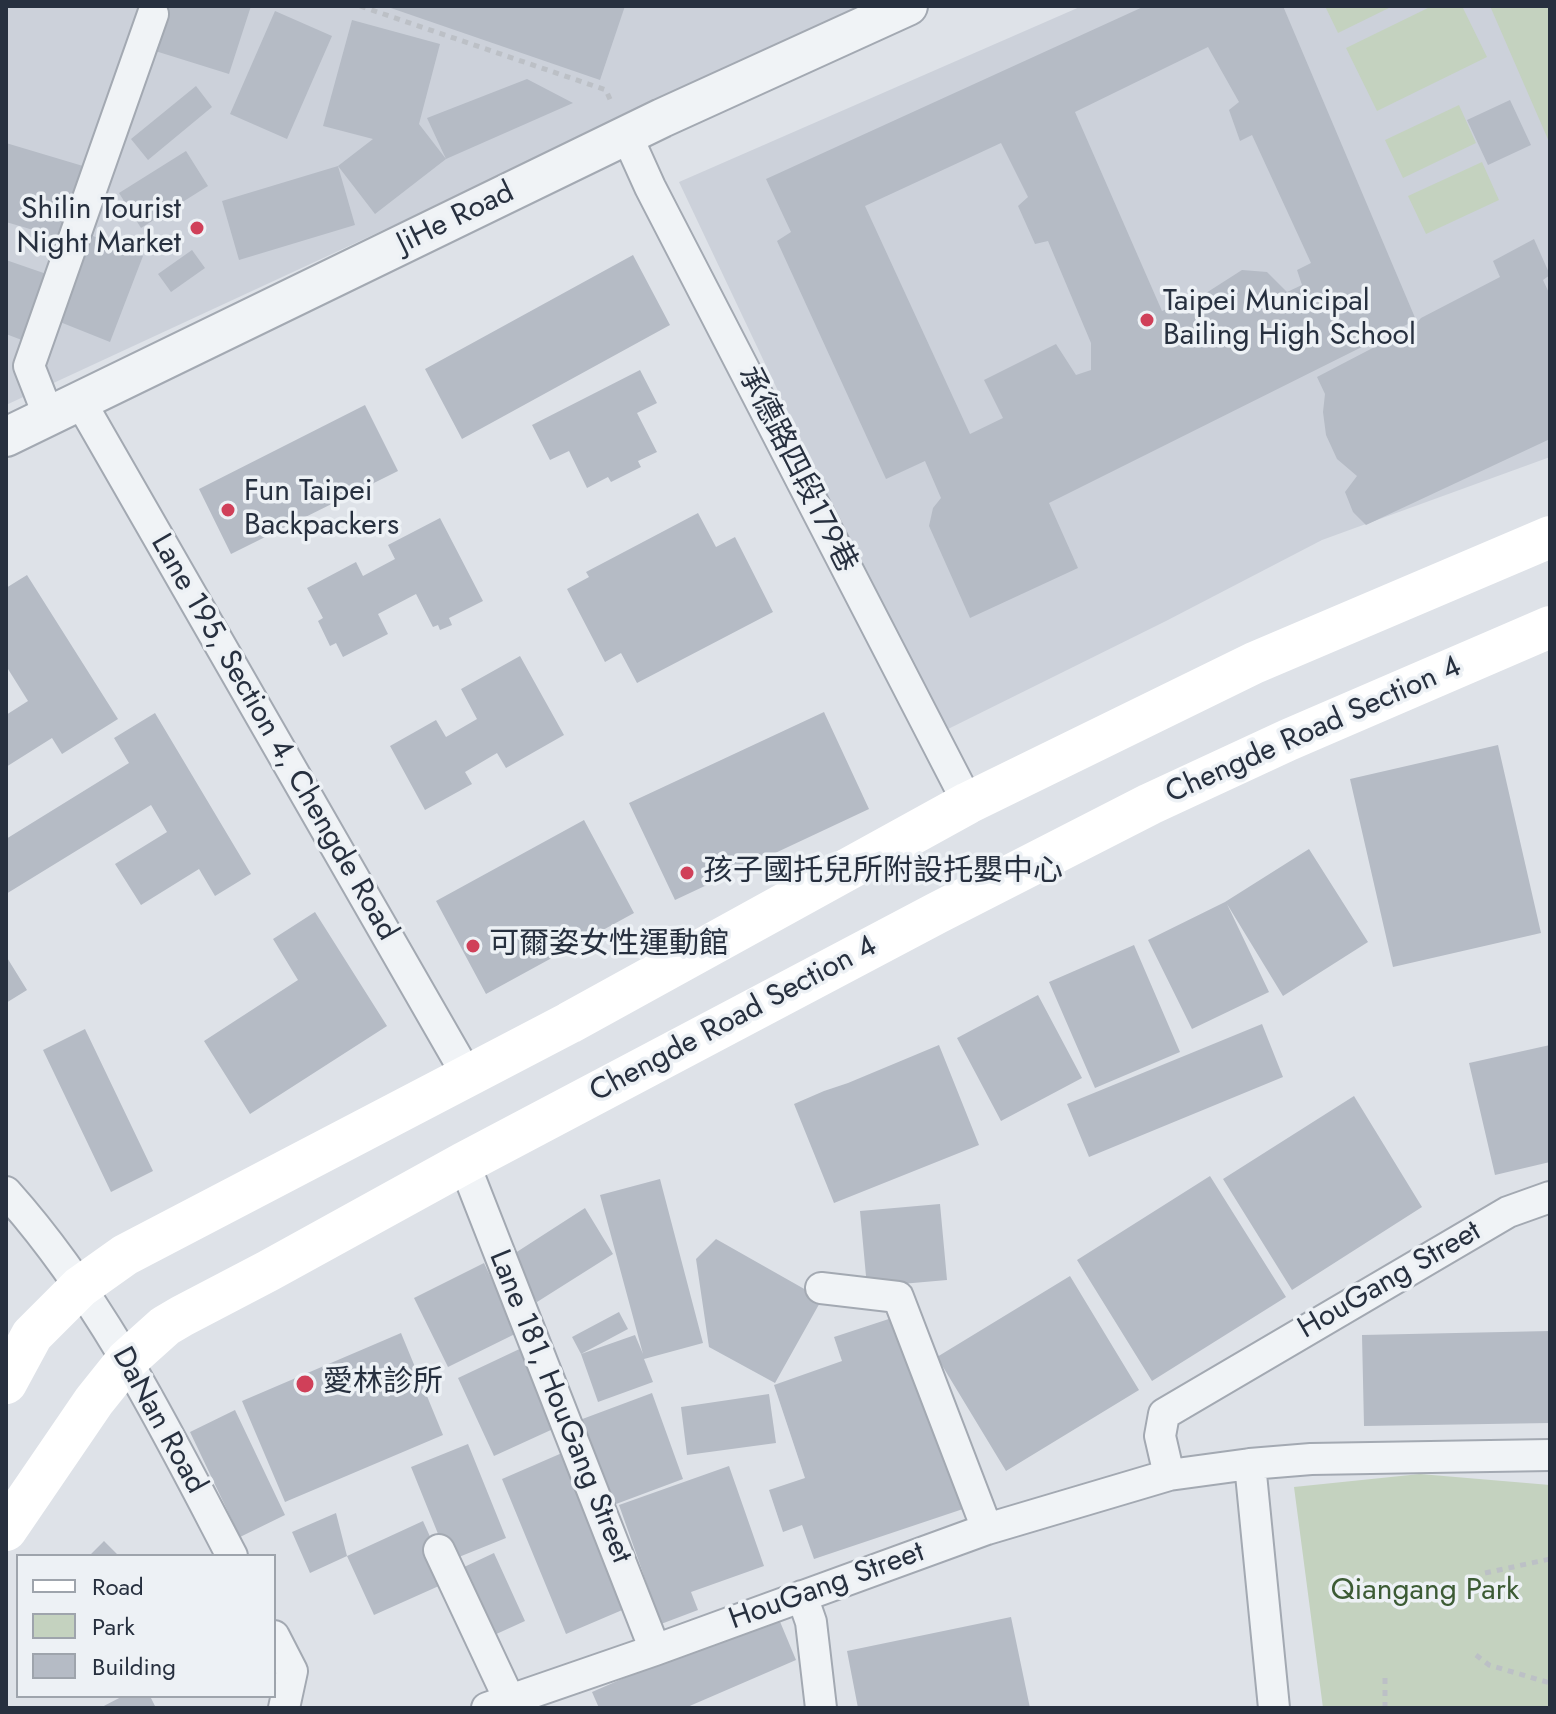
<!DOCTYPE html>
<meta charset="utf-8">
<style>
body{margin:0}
#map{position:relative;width:1556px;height:1714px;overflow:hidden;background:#dee2e8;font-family:Jost,sans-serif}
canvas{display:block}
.frame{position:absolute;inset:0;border:8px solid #27303f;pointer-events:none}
.legend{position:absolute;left:16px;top:1554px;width:260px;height:144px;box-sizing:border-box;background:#edf1f5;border:2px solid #9ea4ac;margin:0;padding:10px 14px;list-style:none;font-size:24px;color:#27303f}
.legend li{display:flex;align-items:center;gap:16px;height:40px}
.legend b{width:40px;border:2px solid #9ea4ac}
</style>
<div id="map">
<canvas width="1556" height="1714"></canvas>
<div class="frame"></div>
<ul class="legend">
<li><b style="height:10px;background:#fff"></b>Road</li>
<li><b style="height:22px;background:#c4d2bf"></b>Park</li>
<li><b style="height:22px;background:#b5bbc5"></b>Building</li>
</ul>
</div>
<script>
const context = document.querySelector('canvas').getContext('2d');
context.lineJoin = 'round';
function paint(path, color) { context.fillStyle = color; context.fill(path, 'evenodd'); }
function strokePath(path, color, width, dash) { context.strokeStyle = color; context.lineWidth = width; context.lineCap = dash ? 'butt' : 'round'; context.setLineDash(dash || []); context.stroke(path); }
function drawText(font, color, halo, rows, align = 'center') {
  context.font = font + ' Jost,"Noto Sans TC",sans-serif'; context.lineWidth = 7; context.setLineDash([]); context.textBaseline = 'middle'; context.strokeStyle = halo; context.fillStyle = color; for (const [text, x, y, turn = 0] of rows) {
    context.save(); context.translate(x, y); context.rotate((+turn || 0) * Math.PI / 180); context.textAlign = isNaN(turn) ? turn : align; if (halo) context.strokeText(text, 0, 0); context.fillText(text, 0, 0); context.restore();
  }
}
paint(new Path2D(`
 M6,6H867L6,405Z
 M1082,6H1550V457L1322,540L1166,621L940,733L679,182Z`), '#ccd1da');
paint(new Path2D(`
 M1325,6H1393L1338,33Z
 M1432,6H1462L1487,57L1377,111L1346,48Z
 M1490,6H1550V144Z
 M1459,105L1476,143L1403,178L1385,140Z
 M1482,162L1499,200L1426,234L1408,196Z
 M1420,1474L1550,1485V1708H1323L1294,1487Z`), '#c4d2bf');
paint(new Path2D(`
 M165,6H251L229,74L152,50Z
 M385,6H625L600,80Z
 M1145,6H1283L1416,320L1049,503L1078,568L970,618L929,526L933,508L941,498L925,461L886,479L777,241L791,232L766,179ZM1208,47L1239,102L1229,110L1240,141L1252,135L1311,263L1297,270L1302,285L1287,292L1267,272L1242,270L1206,293L1162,311L1075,112ZM1001,143L1028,197L1018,206L1035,244L1048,241L1091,343V370L1076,375L1056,344L984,380L1003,418L970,434L865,206Z
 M275,11L332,36L287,139L230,114Z
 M352,20L440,44L419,124L446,159L375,214L338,166L373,139L323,126Z
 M527,79L573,103L446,159L427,118Z
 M196,86L212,107L148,160L131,139Z
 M1510,100L1531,145L1488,165L1467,120Z
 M6,143L93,169L71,241L6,222Z
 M186,151L208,186L141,228L119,193Z
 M338,166L355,225L239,260L222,201Z
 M93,236L143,256L110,342L60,322Z
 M1534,239L1550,275L1543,280L1550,295V439L1366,525L1353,512L1345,492L1357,476L1337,459L1326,435L1323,412L1325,394L1317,377L1413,327L1421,318L1500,277L1493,261Z
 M192,250L205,268L171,292L158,274Z
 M633,255L670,325L462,439L425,369Z
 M6,260L58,278L35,345L6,334Z
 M640,370L657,403L637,413L657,452L638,461L641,467L611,482L608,477L587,488L569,451L550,460L532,425Z
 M365,405L398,471L231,554L199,489Z
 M698,513L716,547L735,537L773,612L637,683L621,653L605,662L567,589L589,577L586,572Z
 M440,518L483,601L449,618L452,625L440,630L438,625L433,627L416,594L378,614L388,634L343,657L336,643L330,646L318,621L323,618L307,588L356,562L363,576L395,559L388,545Z
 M27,575L118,719L62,754L52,738L6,767V715L28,701L8,669L6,670V588Z
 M520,656L564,735L506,768L497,753L465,772L472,784L425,810L390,746L436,720L446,737L477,719L461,689Z
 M824,712L869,809L675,900L629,803Z
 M155,713L251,874L215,896L199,869L141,905L115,864L167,832L151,805L6,894V839L129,763L114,738Z
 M1498,745L1541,933L1393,967L1350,779Z
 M584,820L634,913L486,994L436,901Z
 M1309,849L1368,942L1283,996L1227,904L1269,992L1192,1029L1148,940L1225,902Z
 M315,912L387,1026L250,1114L204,1041L298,980L273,939Z
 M1134,945L1180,1052L1095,1088L1049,982Z
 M6,956L27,990L6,1003Z
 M1038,995L1082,1078L1001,1121L957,1038Z
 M1262,1024L1283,1077L1089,1157L1067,1104Z
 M85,1029L153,1171L111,1192L43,1050Z
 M939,1045L979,1145L834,1203L794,1104L824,1091L848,1083Z
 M1550,1045V1162L1495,1175L1469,1063Z
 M1354,1096L1422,1207L1292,1290L1223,1179Z
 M1210,1176L1286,1297L1152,1381L1077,1260Z
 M660,1179L703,1343L644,1359L653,1382L598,1402L581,1354L635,1335L643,1354L600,1195Z
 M940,1204L947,1280L867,1287L860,1211Z
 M585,1208L613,1254L537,1302L509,1257Z
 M716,1239L822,1299L775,1383L709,1347L696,1259Z
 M484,1263L517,1333L448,1367L414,1298Z
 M1070,1276L1139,1390L1006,1471L937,1357Z
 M619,1312L628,1329L581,1354L572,1337Z
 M901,1315L966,1508L814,1559L802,1525L783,1532L769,1490L805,1478L774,1385L842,1361L834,1337Z
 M1550,1331V1423L1364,1426L1362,1335Z
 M401,1333L443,1435L285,1502L242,1401Z
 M528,1345L564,1424L494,1456L458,1378Z
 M652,1393L683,1479L600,1510L569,1424Z
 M769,1394L776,1443L687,1455L681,1407Z
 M235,1410L285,1515L240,1537L190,1432Z
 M468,1444L506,1538L449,1561L411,1467Z
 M562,1453L627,1608L566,1634L502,1479Z
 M729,1466L764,1566L691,1592L698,1610L661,1624L619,1505Z
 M336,1513L347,1556L423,1521L450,1581L374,1615L347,1556L310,1573L292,1532Z
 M104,1541L119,1556H89Z
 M494,1553L525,1621L492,1636L462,1568Z
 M776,1612L796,1660L685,1708H599L592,1692Z
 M1011,1617L1030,1708H858L847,1651Z
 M123,1696H150L156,1708H100Z`), '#b5bbc5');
const minor = new Path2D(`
 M627,136L650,187L968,803
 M80,401L467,1075
 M49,417L29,366L153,14
 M464,1163L655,1650
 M6,1192C102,1299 166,1430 232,1556
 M821,1288L898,1297L987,1529
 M1250,1464L1274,1708
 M1169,1475L1160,1436L1164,1414L1508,1212L1550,1197
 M439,1550L509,1699
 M802,1596L811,1622L821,1708
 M274,1636L292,1671L284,1708
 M487,1708L655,1650L987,1529L1169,1475L1250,1464L1311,1459L1550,1455`);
const tertiary = new Path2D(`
 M6,437L662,118L908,6`);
strokePath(minor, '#a3a9b2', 34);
strokePath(tertiary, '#a3a9b2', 42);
strokePath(new Path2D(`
 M360,6L606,90L612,104
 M1485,1573L1550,1559
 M1476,1655L1489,1665L1550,1683
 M1385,1708V1678`), '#bcc0c6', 5, [6, 6]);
strokePath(minor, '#f0f3f6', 30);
strokePath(tertiary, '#f0f3f6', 38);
strokePath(new Path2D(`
 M6,1383L32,1335L80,1287L125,1255L569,1023L968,803L1254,663L1550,537
 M6,1530L94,1401L126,1361L165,1326L182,1316L268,1271L464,1163L937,913L1150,804L1288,740L1550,627`), '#fff', 42);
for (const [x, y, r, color] of [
 [197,228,8,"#d04059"],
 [1147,320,8,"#d04059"],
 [228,510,8,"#d04059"],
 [687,873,8,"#d04059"],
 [473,946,8,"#d04059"],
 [305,1384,10,"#d04059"]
]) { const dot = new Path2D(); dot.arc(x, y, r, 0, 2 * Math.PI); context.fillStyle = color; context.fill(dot); strokePath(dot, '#edf1f5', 3); }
drawText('30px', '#27303f', '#edf1f5', [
 ["Shilin Tourist",181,211,"right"],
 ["Night Market",181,245,"right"],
 ["Taipei Municipal",1163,303],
 ["Bailing High School",1163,337],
 ["Fun Taipei",244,493],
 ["Backpackers",244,527],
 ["孩子國托兒所附設托嬰中心",703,873],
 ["可爾姿女性運動館",489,946],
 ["愛林診所",323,1384]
], 'left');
drawText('30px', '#27303f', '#edf1f5', [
 ["JiHe Road",456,219,-26],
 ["承德路四段179巷",796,470,63],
 ["Chengde Road Section 4",1314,731,-24],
 ["Lane 195, Section 4, Chengde Road",273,738,60],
 ["Chengde Road Section 4",734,1020,-28],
 ["HouGang Street",1390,1281,-30],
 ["Lane 181, HouGang Street",559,1407,68],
 ["DaNan Road",158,1421,61],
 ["HouGang Street",827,1587,-20]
]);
drawText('30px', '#3c5b34', '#edf1f5', [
 ["Qiangang Park",1425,1592]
]);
</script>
